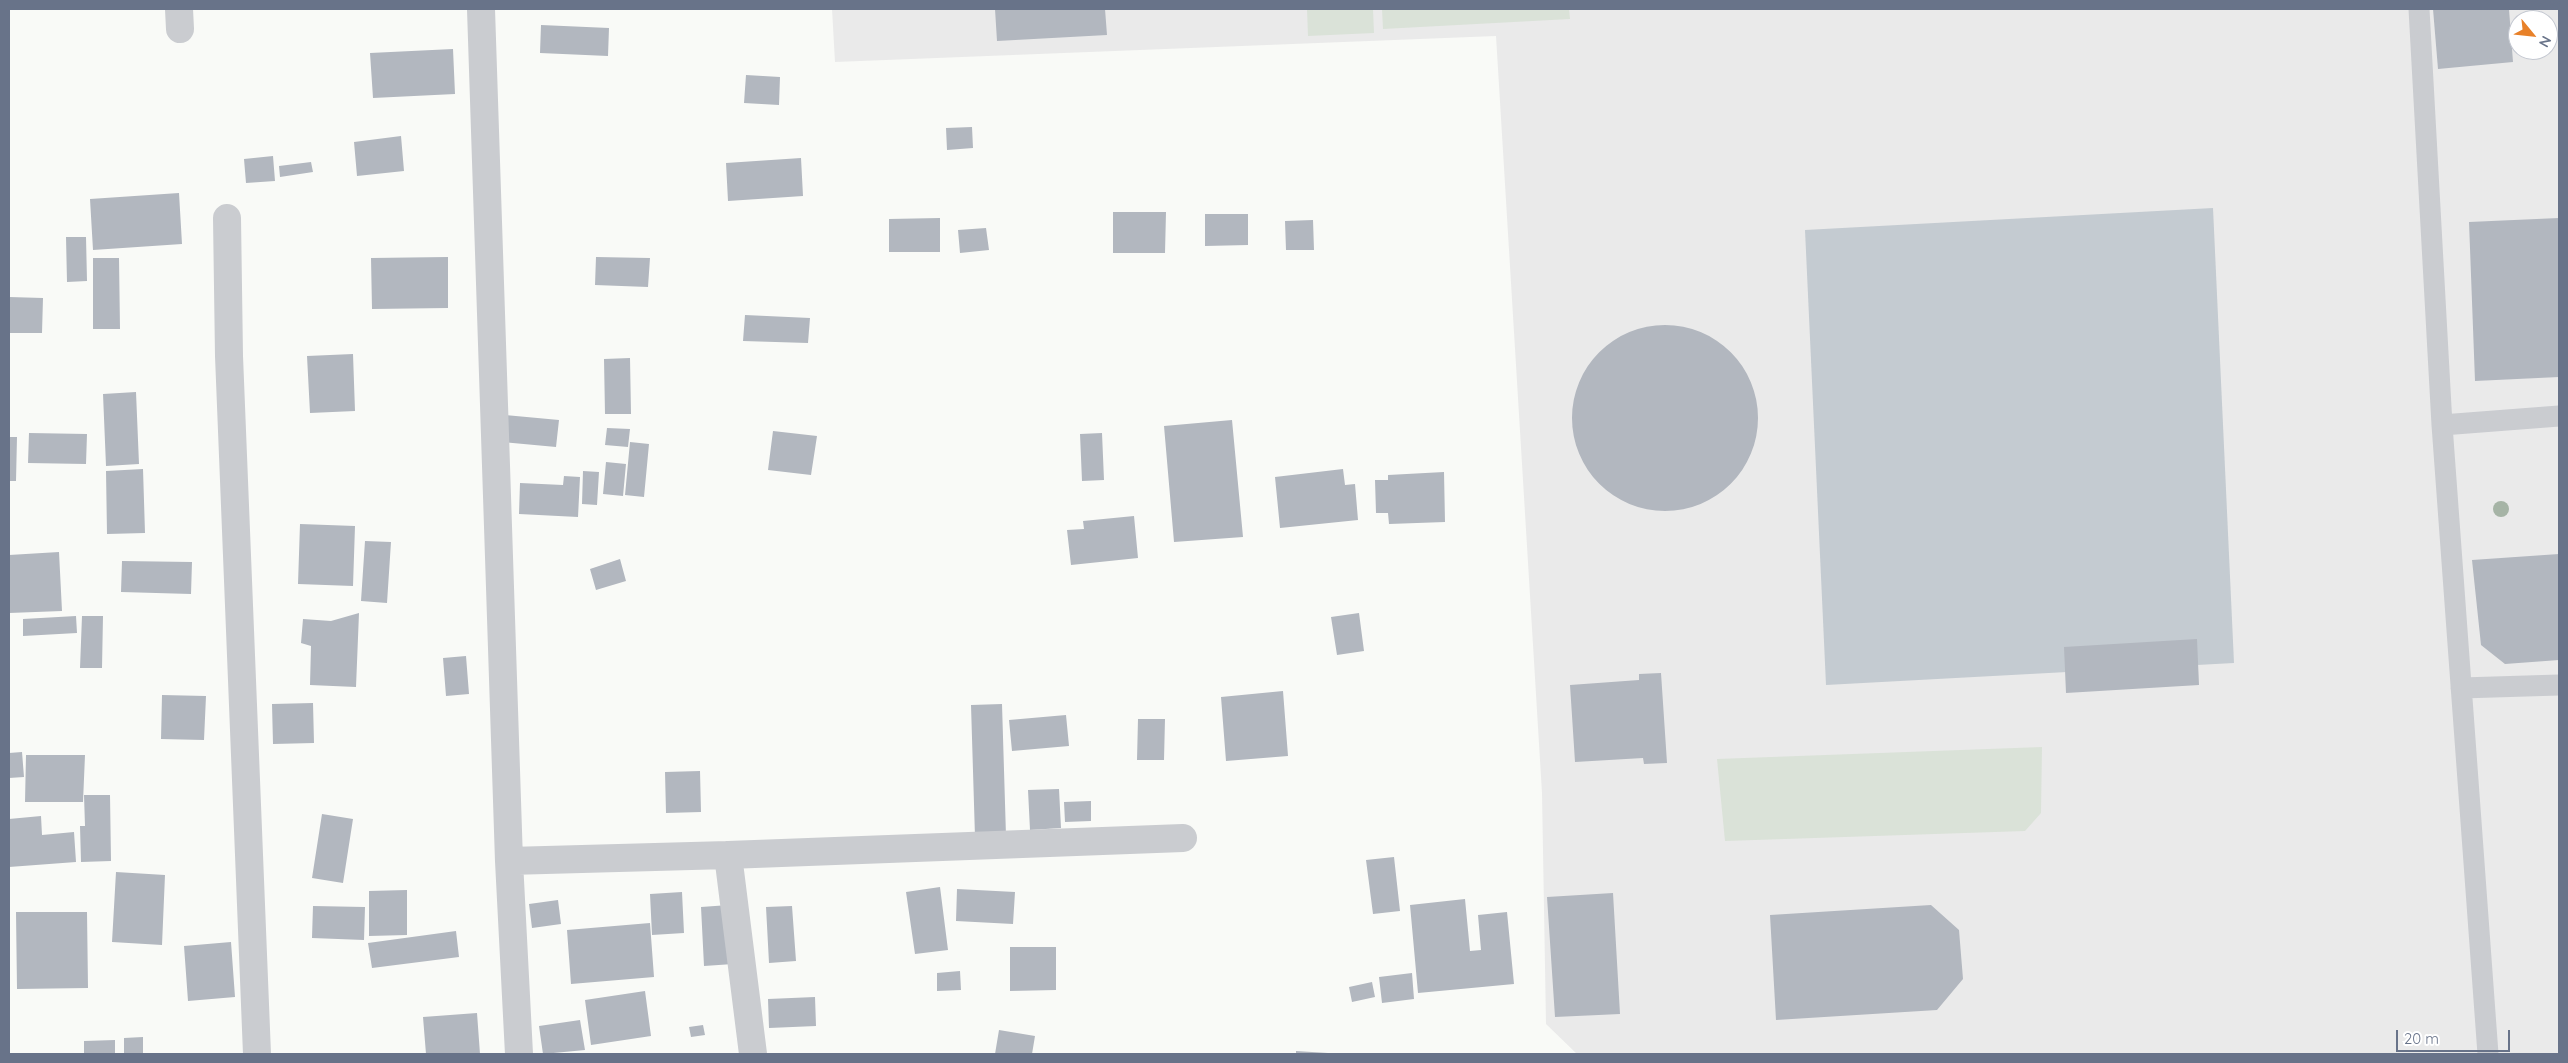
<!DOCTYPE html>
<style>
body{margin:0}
#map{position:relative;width:2568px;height:1063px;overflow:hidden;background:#f9faf7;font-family:Quicksand,sans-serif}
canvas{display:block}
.frame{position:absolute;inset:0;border:10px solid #687389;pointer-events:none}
.north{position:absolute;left:2508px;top:10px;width:50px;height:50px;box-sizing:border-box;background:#fff;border:1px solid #c3c7d0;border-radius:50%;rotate:118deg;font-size:14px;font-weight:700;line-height:20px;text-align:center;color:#687389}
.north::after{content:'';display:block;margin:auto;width:18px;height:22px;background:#e88129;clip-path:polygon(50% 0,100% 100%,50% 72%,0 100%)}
.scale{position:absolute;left:2396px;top:1030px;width:114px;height:22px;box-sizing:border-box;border:2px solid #687389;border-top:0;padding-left:6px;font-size:15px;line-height:18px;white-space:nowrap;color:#687389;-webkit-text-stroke:4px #fff;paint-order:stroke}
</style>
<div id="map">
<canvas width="2568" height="1063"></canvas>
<div class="frame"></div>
<div class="north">N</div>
<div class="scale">20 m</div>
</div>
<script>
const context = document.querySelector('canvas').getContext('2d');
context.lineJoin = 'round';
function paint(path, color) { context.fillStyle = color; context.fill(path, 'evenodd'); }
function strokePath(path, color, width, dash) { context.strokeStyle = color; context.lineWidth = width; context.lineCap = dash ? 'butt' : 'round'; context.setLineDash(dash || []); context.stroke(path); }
paint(new Path2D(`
 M832,9H2559V1054H1577L1546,1024L1542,793L1496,36L835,62ZM2518,20H2548V50H2518Z`), '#eaeaea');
paint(new Path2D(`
 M1307,9H1373L1374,33L1308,36Z
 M1382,9H1569L1570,19L1383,29Z
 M2042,747L2041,813L2025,831L1725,841L1717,759Z`), '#dae2d8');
paint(new Path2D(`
 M2213,208L2234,663L1826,685L1805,230Z`), '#c4cbd1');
paint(new Path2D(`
 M995,9H1105L1107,35L997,41Z
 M2433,9H2509L2513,62L2438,69Z
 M541,25L609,28L608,56L540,53Z
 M453,49L455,94L373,98L370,53Z
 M746,75L780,77L779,105L744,103Z
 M972,127L973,148L947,150L946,128Z
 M401,136L404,171L357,176L354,142Z
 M273,156L275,181L246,183L244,159Z
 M801,158L803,196L728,201L726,163Z
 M311,162L313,172L280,177L279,166Z
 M179,193L182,244L93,250L90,199Z
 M1113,212H1166L1165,253H1113Z
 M1205,214H1248V245L1205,246Z
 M940,218V252H889V219Z
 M2559,218V377L2475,381L2469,222Z
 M1313,220L1314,250H1286L1285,221Z
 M986,228L989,250L960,253L958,230Z
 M66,237H86L87,281L67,282Z
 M448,257V308L372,309L371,258Z
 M596,257L650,258L648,287L595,285Z
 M93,258H119L120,329H93Z
 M9,297L43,298L42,333H9Z
 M745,315L810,318L808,343L743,341Z
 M1572 418a93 93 0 1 1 186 0a93 93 0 1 1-186 0Z
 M353,354L355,411L310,413L307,356Z
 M630,358L631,414H605L604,359Z
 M136,392L139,464L106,466L103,394Z
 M505,415L559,420L556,447L502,442Z
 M1232,420L1243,537L1174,542L1164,426Z
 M607,428L630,429L628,447L605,445Z
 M773,431L817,436L811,475L768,470Z
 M29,433L87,434L86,464L28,463Z
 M1102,433L1104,480L1082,481L1080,434Z
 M9,437H17L16,481H9Z
 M630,442L649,444L644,497L625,495Z
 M606,462L626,464L623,496L603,494Z
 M143,469L145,533L107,534L106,471Z
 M1343,469L1345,485L1355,484L1358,520L1280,528L1275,477Z
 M583,471L599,472L597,505L582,504Z
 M1444,472L1445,522L1389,524L1388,513H1376L1375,480H1388V475Z
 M564,476L580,477L578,517L519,514L520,483L563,485Z
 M1134,516L1138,558L1071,565L1067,530L1084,529L1083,521Z
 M300,524L355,526L353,586L298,584Z
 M365,541L391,542L387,603L361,601Z
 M59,552L62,611L9,613V555Z
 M2559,554V660L2505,664L2481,645L2472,560Z
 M620,559L626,581L596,590L590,569Z
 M122,561L192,562L191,594L121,592Z
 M359,613L356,687L310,685L311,646L301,643L303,619L331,621Z
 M1359,613L1364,651L1337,655L1331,617Z
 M76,616L77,633L23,636V619Z
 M82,616H103L102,668H80Z
 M2197,639L2199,685L2066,693L2064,647Z
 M466,656L469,694L446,696L443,658Z
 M1661,673L1667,763L1644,764L1643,758L1575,762L1570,685L1639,680V674Z
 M1283,691L1288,756L1226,761L1221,697Z
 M162,695L206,696L204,740L161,739Z
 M313,703L314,743L273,744L272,704Z
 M1002,704L1006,836L975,837L971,705Z
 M1066,715L1069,746L1012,751L1009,720Z
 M1138,719H1165L1164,760H1137Z
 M22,752L24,777L9,778V753Z
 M26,755H85L83,802H25Z
 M700,771L701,812L666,813L665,772Z
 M1059,789L1061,828L1030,830L1028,790Z
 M84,795H110L111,861L81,862L80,826H85Z
 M1091,801V821L1065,822L1064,802Z
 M322,814L353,819L343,883L312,878Z
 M41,816L42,835L74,832L76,862L9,867V819Z
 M1394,857L1400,911L1373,914L1366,860Z
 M116,872L165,875L162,945L112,942Z
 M940,887L948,950L915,954L906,892Z
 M957,889L1015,892L1013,924L956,921Z
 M407,890V935L369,936V891Z
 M682,892L684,933L652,935L650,894Z
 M1613,893L1620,1014L1555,1017L1547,897Z
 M1465,899L1470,951L1481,950L1478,915L1507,912L1514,984L1418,993L1410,905Z
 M558,900L561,924L532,928L529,904Z
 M729,905L733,964L704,966L701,907Z
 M1931,905L1959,930L1963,979L1937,1010L1776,1020L1770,915Z
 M313,906L365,907L364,940L312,938Z
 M792,906L796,961L769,963L766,907Z
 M16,912H87L88,988L17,989Z
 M650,923L654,977L571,984L567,930Z
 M456,931L459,957L372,968L368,943Z
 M231,942L235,997L188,1001L184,946Z
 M1010,947H1056V990L1010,991Z
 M960,971L961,990L937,991V973Z
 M1412,973L1414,999L1382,1003L1379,977Z
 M1372,982L1375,997L1352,1002L1349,987Z
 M645,991L651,1036L591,1045L585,1000Z
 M815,997L816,1026L769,1028L768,999Z
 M477,1013L480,1054H426L423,1017Z
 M580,1020L585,1050L543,1054L539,1026Z
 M703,1025L705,1035L691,1037L689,1027Z
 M999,1030L1035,1036L1032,1054H995Z
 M143,1037V1054H124V1038Z
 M115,1040V1054H84V1041Z
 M1296,1051L1328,1053V1054H1296Z`), '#b2b7bf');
strokePath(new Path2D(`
 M2419,9L2442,425L2488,1054
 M2442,425L2559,416
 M2461,688L2559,685`), '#caccd0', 21);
strokePath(new Path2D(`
 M179,9L180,29
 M481,9L509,861L519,1054
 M227,218L229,356L257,1054
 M728,855L753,1054
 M509,861L728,855L1183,838`), '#caccd0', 28);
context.fillStyle = '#a6b4a6';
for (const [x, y] of [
 [2501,509]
]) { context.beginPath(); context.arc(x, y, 8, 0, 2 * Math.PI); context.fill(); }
</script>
